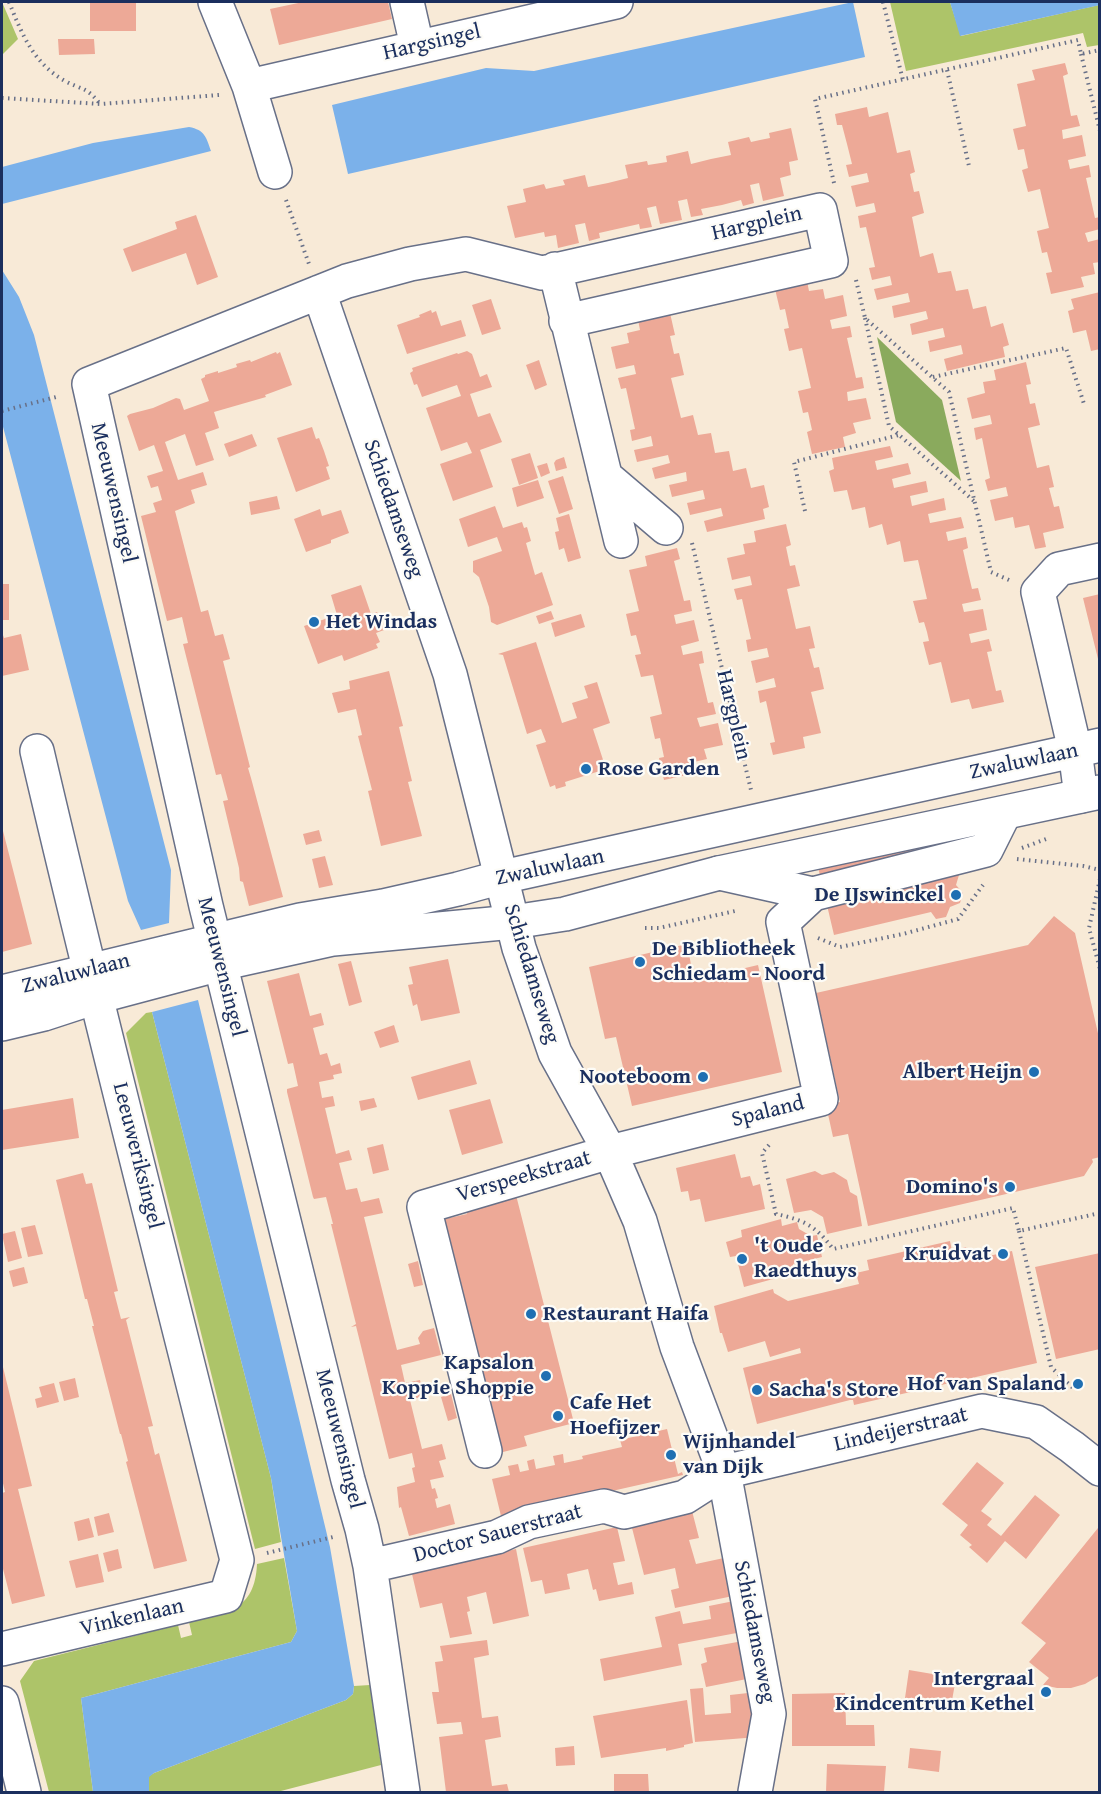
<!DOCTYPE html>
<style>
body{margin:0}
#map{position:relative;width:1101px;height:1794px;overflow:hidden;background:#f8ead7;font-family:"Gentium Book Plus",serif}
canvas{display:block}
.frame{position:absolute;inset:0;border:3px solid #1b2f5e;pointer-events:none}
</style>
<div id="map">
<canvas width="1101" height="1794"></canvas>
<div class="frame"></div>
</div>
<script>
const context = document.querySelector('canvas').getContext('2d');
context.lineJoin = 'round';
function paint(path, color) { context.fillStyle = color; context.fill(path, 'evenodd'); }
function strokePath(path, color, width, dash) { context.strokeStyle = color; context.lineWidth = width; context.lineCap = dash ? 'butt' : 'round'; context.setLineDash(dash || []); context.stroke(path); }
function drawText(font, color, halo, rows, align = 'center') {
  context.font = font + ' "Gentium Book Plus",serif'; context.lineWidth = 4.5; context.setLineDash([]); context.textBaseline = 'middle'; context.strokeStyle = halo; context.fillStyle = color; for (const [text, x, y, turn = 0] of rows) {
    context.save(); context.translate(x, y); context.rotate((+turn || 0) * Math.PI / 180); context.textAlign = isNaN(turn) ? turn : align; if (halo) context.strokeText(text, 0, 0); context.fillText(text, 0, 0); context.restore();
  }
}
paint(new Path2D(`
 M2,2L18,39L2,55Z
 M890,2H950L961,36L1099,5V45L1087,47L1083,33L906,71Z
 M152,1012L271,1478L281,1542L255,1549L126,1033L146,1013Z
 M284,1558L297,1631L291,1642L81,1698L93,1792H49L20,1681L34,1661L178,1625L181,1638L192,1635L189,1622C226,1613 255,1611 257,1564Z
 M370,1685L381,1765L277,1792H149V1776L154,1773L346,1700L353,1694L354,1686Z`), '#adc469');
paint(new Path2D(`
 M877,337L942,400L961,481L896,422Z`), '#8aaa5d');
paint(new Path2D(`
 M853,2L865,57L348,174L332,105L486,68L534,71Z
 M950,2H1099L1100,5L960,36Z
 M189,127C205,130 206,137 211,151L2,204V167L93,143Z
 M2,270L19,297L34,335L171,870L169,923L141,930L128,901L2,423Z
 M198,1000L330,1547L354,1686L353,1694L346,1700L154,1773L149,1777V1792H93L81,1698L291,1642L297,1631L271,1478L152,1012Z`), '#7bb1ea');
paint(new Path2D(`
 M90,2H136V31H90Z
 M303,2H388L392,19L279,45L270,9Z
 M58,39H94L95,54L59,55Z
 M1065,63L1068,74L1063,76L1071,116L1077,115L1080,126L1062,130L1063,139L1082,135L1086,156L1068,160L1070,169L1089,165L1091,177L1086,178L1095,218L1100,217V229L1085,233L1088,242L1100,239V262L1093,263L1095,274L1081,277L1084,287L1051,294L1046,273L1052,272L1047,252L1042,253L1037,231L1049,228L1040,189L1028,192L1022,170L1028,168L1024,149L1018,150L1013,129L1026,126L1017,84L1035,80L1032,70Z
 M867,107L869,117L888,112L897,153L910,150L915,172L910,174L914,192L919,191L924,213L912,217L920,257L933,253L938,273L951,271L956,291L968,289L973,309L986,306L991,327L1003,323L1009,345L1003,347L1005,357L947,371L944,359L963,354L961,345L930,352L928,341L945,337L943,328L912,335L910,324L928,319L926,311L894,318L892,306L910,302L908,293L877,300L874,289L892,285L890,276L872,280L869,268L875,267L866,227L860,228L858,216L876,212L874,203L856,207L851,186L869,182L867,173L849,177L846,165L852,164L847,144L842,125H837L835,114Z
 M791,128L798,160L789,162L791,175L780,178L784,196L763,201L759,183L750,185L754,203L743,206L741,200L722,205L701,209L703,215L691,217L687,199L678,201L682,220L660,224L656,206L647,208L652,227L640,229L639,224L599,233L600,238L589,241L585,223L575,225L579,243L558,248L556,235L545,237L544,232L515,238L507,206L526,202L523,189L544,184L546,189L555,187L565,185L563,180L585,175L588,187L608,183L628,178L625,165L647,161L648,165L667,162L666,156L688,151L691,164L711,159L731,155L728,142L749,137L751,142L760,140L770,138L769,133Z
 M196,215L218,277L197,285L186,253L132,272L123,249L177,229L175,222Z
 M807,281L809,291L823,289L825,299L843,295L847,316L830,320L832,329L850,326L852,337L847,338L856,378L862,377L864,388L847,392L848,401L866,398L871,419L853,423L856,433L843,437L845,447L812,454L807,432L812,430L808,412L803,413L798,391L811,388L802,348L789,351L784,329L789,328L785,309L780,310L775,289Z
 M1100,292V349L1091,351L1086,330L1073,333L1068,311L1074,309L1071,299Z
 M491,299L501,329L482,335L472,305Z
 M431,310L432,313L436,311L441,326L461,320L466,336L407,354L397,325L420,317L419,315Z
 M670,313L675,335L670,336L674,354L679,353L684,375L671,378L681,418L693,415L698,435L711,433L715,453L729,451L733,471L746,468L751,488L764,485L769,507L763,509L765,519L707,532L704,521L723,516L721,508L690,515L687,503L705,499L703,490L672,497L669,485L687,481L686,472L655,479L652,468L670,463L668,455L637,462L634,450L653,446L651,436L632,441L630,430L635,429L626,388L621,389L618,378L636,374L634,365L616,369L611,347L629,343L627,333L640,330L638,320Z
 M467,351L472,354L480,377L487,374L492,387L470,394L478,417L490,413L502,442L480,450L493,487L453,501L440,464L472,453L467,442L441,451L426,408L461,396L457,385L422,397L417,384L414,385L410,373L413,371L412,368L457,353L458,354Z
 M276,352L277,354L280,352L292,385L265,395L266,397L214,412L219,428L205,433L214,460L196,466L185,434L165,442L178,480L203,472L207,485L191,490L195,503L175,511L201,612L208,610L215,636L223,634L230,659L223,661L250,767L248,768L251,778L283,897L249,906L243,882L240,881L239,868L223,801L228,800L221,774L216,775L183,644L188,643L182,617L167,621L141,516L156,512L153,503L162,500L158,486L151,488L147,476L163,471L154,445L139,451L127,416L130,414L153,408L176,398L180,399L184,410L209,401L201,379L205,377V375L218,371V373L237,367L236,364L250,360L251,362Z
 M539,360L547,385L535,390L526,365Z
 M1026,362L1031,384L1026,385L1030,404L1035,403L1040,425L1028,428L1032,446L1037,468L1049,465L1054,487L1049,488L1054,507L1059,506L1064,528L1043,533L1046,547L1035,549L1029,525L1015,528L1013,517L995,521L990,500L1008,496L1006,487L988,491L985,480L990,478L982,438L976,440L974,428L992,424L990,415L972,419L967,398L985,393L983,382L996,380L994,370Z
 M312,427L316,439L319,438L324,451L329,466L326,467L330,479L296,492L277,438Z
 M252,434L257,446L229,457L224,444Z
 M890,446L893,457L875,461L877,470L908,463L911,474L892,479L894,488L926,481L928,492L910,496L912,506L944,498L946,510L928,514L930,523L961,517L964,528L946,532L948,541L966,537L968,548L963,550L967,568L972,589L978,588L981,600L962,604L964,612L983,609L987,630L969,634L971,643L989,639L992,651L987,652L996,691L1001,690L1004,702L972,709L969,699L951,703L941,662L929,665L923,642L929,641L927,632L924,622L919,623L913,601L927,599L918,560L904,562L900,541L887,545L882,524L869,528L865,507L852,510L847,490L834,492L829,471L834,469L832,458Z
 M530,453L538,478L519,485L511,459Z
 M564,457L567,468L556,471L554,463L556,460Z
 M547,463L550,473L541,477L537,466Z
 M563,476L573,509L559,514L548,481Z
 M538,480L544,498L517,507L512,488Z
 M277,496L280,509L251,515L249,502Z
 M495,506L503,528L522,522L524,528L527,527L531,541L526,543L535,575L542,572L553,605L497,625L491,622L489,607L479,577L473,572V561L502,551L497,537L468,547L459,519Z
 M320,509L322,516L341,510L349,533L331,540V543L306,552L294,519Z
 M569,514L581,558L568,562L564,548L559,550L555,532L559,531L556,518Z
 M786,524L791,545L786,547L790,566L795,565L800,586L787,589L796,629L810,626L815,648L809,649L814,668L819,667L824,689L811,692L821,733L803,737L805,748L773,755L770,743L775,742L766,701L760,703L758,691L776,687L774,678L756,683L751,661L769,657L767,648L748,652L746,640L751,639L742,599L737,600L734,589L752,585L750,576L732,580L727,558L745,554L743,544L756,542L754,531Z
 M677,548L680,559L674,561L684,601L690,600L692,611L674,615L676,624L694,620L699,641L681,646L683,655L702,651L704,663L699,664L708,703L713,702L716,714L697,718L700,727L718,723L723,745L704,749L707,759L694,762L696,773L664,780L659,758L664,757L660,738L655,739L650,717L662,714L653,675L641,677L635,655L641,654L636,635L631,636L626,614L639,611L629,570L647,566L645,556Z
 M2,584H9V620H2Z
 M361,585L371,614L377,612L384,630L376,633L380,642L376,644L378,648L344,661L342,655L318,664L304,626L337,615L331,595Z
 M1100,594V663H1099L1083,598Z
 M551,611L554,619L539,624L536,616Z
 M581,614L585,627L555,637L551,623Z
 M2,632L4,638L21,634L29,670L2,676Z
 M536,642L562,723L577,718L572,703L588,698L584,686L597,682L610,723L593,729L606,769L565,782L566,786L556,789L555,785L550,787L536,745L546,742L541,729L527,734L503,655L498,654Z
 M389,671L403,726L399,727L412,781L408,782L422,836L381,846L368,791L372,790L358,736L362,735L356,709L338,713L332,693L350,689L349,681Z
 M2,827L32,944L2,952Z
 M319,830L322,841L306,845L303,834Z
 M918,844L928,884L931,873L952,867L959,875L956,885L963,893L960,903L950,907L946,917L936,919L931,912L834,935L818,867Z
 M325,856L333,885L319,888L312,859Z
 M1054,916L1075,933L1100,1042V1157L1092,1159L1093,1162L1084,1176L868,1226L848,1134L833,1137L826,1105L840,1102L816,993L1028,945Z
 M687,944L694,980L758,965L782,1072L632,1106L616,1037L605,1039L589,967Z
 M448,959L460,1013L421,1021L417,1004L413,1006L408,985L413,984L409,967Z
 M351,961L362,1002L349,1006L338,964Z
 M299,973L310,1016L321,1013L324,1025L313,1028L320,1055L327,1053L331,1066L340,1063L342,1073L333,1075L334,1079L319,1082L322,1098L333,1096L335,1106L325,1108L336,1154L349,1150L352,1160L339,1163L346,1190L357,1188L361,1202L379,1198L383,1213L364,1217L397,1350L420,1344L418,1338L423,1331L434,1328L441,1355L401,1365L405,1383L420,1380L424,1396L410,1400L422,1449L442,1444L446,1459L439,1461L444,1477L430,1480L432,1489L435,1488L438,1498L435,1499L437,1508L450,1504L455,1524L409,1536L401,1507L399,1508L397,1487L415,1482L412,1468L415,1467L412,1453L389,1459L356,1326L351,1327L356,1324L331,1224H333L326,1197L314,1199L313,1197L287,1092V1089L298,1086L293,1063L288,1064L267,981Z
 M394,1025L399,1042L380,1048L374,1032Z
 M470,1060L477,1084L418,1100L411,1077Z
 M73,1098L79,1138L2,1150V1110Z
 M374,1098L377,1107L361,1111L359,1101Z
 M490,1099L503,1143L462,1155L449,1110Z
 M383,1144L389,1170L373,1174L367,1148Z
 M735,1154L741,1178L750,1176L753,1186L760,1184L765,1209L705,1222L700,1199L690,1201L688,1191L681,1192L676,1168Z
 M815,1171L822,1175L834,1172L847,1180L850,1192L857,1196L862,1226L827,1234L823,1217L811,1210L794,1213L786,1179Z
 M83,1173L86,1184L92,1183L118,1291L114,1292L121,1319L130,1317L126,1320L153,1426L148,1427L151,1438L155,1455L159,1453L187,1561L154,1569L126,1462L128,1461L121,1434H120L92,1326H94L87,1299H85L56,1180Z
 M516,1195L574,1423L524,1436L527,1446L503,1452L445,1219L467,1214L465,1207Z
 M781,1219L782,1226L797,1222L799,1229L811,1236L817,1235L822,1257L793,1264L795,1273L744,1287L736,1256L730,1257L726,1242L742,1237L741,1230Z
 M35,1225L43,1254L28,1257L21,1228Z
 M15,1231L22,1258L8,1262L2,1234Z
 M950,1241L952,1251L966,1247L969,1260L1012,1251L1037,1363L854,1405L853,1400H850L757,1424L743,1368L801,1353L800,1348L770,1357L765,1341L728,1352L722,1333H720L714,1306L773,1289L774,1293L788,1301L859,1284L856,1273L869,1270L867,1260Z
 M1100,1253V1349L1056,1359L1035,1267Z
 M418,1261L423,1285L414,1287L408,1264Z
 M24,1267L28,1283L13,1287L9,1271Z
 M2,1363L32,1486L18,1489L45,1596L12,1604L2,1565V1493L5,1492L2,1479Z
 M75,1378L79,1397L64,1401L59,1382Z
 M54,1383L59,1402L37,1408L35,1399L42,1397L39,1387Z
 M451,1394L457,1418L448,1421L441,1397Z
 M667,1429L678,1474L682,1472L683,1475L501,1516L492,1479L510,1475L508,1466L518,1464L520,1472L529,1470L527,1461L534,1459L536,1469L555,1465L553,1456L563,1454L564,1463L583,1459L582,1456L622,1447L620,1440Z
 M977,1462L1004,1483L981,1511L992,1519L987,1525L1001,1536L1035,1495L1060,1515L1026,1559L1005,1541L987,1563L969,1547L972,1545L960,1535L968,1525L942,1504Z
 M692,1511L699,1538L689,1540L696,1564L724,1558L733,1596L675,1608L671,1590L679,1588L675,1568L644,1575L631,1524Z
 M109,1513L114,1532L98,1536L94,1517Z
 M89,1518L94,1537L78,1541L74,1522Z
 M617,1527L625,1561L613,1563L618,1585L632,1582L634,1594L599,1601L596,1589L593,1590L588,1569L567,1574L570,1589L545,1594L542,1580L531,1582L523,1548Z
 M1098,1528L1100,1529V1675L1085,1684L1071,1688H1057L1043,1685L1049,1678L1029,1662L1046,1643L1021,1623Z
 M118,1549L122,1568L108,1572L103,1553Z
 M516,1549L529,1616L493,1624L486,1592L467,1597L470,1611L467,1612L472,1634L450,1638L442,1603L420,1608L412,1574Z
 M98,1554L104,1582L76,1588L69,1561Z
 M734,1601L742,1632L678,1644L682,1665L604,1681L600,1659L662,1647L655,1617L680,1611L683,1624L711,1619L709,1606Z
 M487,1640L489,1655L474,1658L482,1718L498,1716L501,1737L485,1740L492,1786L507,1784L509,1792H446L439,1737L463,1734L461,1722L437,1724L432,1692H439L435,1662L443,1661L440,1646Z
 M743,1641L752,1678L706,1687L701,1664L707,1662L704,1648Z
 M909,1670L956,1678L951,1706L905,1698Z
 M703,1688L705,1715L731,1713L730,1695L757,1692L758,1737L695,1742L690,1689Z
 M845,1693L846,1725H874L875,1746H792V1694Z
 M687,1700L693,1743L684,1745V1747L666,1751V1748L601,1758L593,1716Z
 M574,1746L575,1765L556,1766L555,1748Z
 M910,1748L941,1751L939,1772L908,1768Z
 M827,1764L886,1766L884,1792H826Z
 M614,1774H648L649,1792H614Z`), '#eda997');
const minor = new Path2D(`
 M215,2L249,86L275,172
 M407,2L417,46
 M249,86L616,2
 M555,269L621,541
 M319,292L450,674L519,948L555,1053L610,1152L640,1221L677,1347L724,1472L769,1714L755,1792
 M605,476L666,528
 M1081,796L1075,750L1038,592L1059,569L1100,560
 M719,873L813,894L986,850L1004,814
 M485,1451L424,1207L610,1152L821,1099L783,922L813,894
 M370,1566L497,1537L529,1522L604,1506L624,1512L685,1497L724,1472L982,1411L1036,1422L1072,1447L1100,1469
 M2,1649L226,1596L237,1560C170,1290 100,1022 37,751
 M2,1703L24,1792
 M403,1792L370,1566L362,1529L348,1480L206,906L89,384L347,281L410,264L466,254L542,273L820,210L831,261L566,321`);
const major = new Path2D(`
 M2,992L300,920L383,906L458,889L502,877L1100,745
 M2,1024L44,1014L96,997L220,964L333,939L513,922L565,914L719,873L1100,792`);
strokePath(minor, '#687088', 36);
strokePath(major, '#687088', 36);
strokePath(new Path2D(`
 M9,2C22,34 33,63 65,81C82,90 87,87 100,104
 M883,2L903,80
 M1081,54L1100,131
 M947,70L969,166
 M2,98L101,104L219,95
 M834,183L815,99L1078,40L1081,54L1100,50
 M286,200L309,264
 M856,280L865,318L949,392L991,572L1009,580
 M865,318L889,426L974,501
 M933,377L1066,348L1084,404
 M2,411L60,396
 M805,511L794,462L899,435
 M692,543L751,790
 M1022,848L1049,838
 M1017,859L1083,866L1100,870
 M1100,879L1089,928L1100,969
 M645,928H659L735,911
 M818,938L840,947L903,934L958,919L983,885
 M769,1145L762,1153L776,1214C804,1220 816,1226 833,1249L1013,1208L1019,1231L1100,1213
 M1019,1231L1051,1367L1075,1390
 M267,1553L333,1537`), '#687088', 4, [1.5, 4.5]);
strokePath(minor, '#fff', 33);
strokePath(major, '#fff', 33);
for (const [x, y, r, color] of [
 [314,622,6,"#1f6fb2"],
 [586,769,6,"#1f6fb2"],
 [956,895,6,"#1f6fb2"],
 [640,962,6,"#1f6fb2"],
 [1034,1072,6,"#1f6fb2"],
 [703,1077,6,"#1f6fb2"],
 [1010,1187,6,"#1f6fb2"],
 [1003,1254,6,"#1f6fb2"],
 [742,1259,6,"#1f6fb2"],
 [531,1314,6,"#1f6fb2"],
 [546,1376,6,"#1f6fb2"],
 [1078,1384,6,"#1f6fb2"],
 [757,1390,6,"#1f6fb2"],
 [558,1416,6,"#1f6fb2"],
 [671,1455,6,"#1f6fb2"],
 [1046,1692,6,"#1f6fb2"]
]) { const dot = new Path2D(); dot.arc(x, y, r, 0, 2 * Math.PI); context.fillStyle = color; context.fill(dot); strokePath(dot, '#fdfcf7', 2); }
drawText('22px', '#1b2f5e', '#fdfcf7', [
 ["Hargsingel",432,43,-13],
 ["Hargplein",757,224,-13],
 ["Meeuwensingel",113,493,77],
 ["Schiedamseweg",393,509,71],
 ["Hargplein",733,715,77],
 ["Zwaluwlaan",1024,762,-12],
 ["Zwaluwlaan",550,868,-12],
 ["Meeuwensingel",221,967,76],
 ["Zwaluwlaan",76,974,-14],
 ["Schiedamseweg",531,974,73],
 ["Spaland",768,1112,-14],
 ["Leeuweriksingel",137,1156,76],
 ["Verspeekstraat",524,1177,-16],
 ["Lindeijerstraat",901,1430,-13],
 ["Meeuwensingel",339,1439,76],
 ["Doctor Sauerstraat",498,1534,-15],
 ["Vinkenlaan",132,1618,-13],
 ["Schiedamseweg",754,1632,79]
]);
drawText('bold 22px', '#1b2f5e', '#fdfcf7', [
 ["Het Windas",326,622],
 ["Rose Garden",598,769],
 ["De IJswinckel",944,895,"right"],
 ["De Bibliotheek",652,949],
 ["Schiedam - Noord",652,974],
 ["Albert Heijn",1022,1072,"right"],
 ["Nooteboom",691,1077,"right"],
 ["Domino's",998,1187,"right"],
 ["'t Oude",754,1246],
 ["Raedthuys",754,1271],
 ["Kruidvat",991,1254,"right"],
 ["Restaurant Haifa",543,1314],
 ["Kapsalon",534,1363,"right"],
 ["Koppie Shoppie",534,1388,"right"],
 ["Hof van Spaland",1066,1384,"right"],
 ["Sacha's Store",769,1390],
 ["Cafe Het",570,1403],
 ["Hoefijzer",570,1428],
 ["Wijnhandel",683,1442],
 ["van Dijk",683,1467],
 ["Intergraal",1034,1679,"right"],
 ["Kindcentrum Kethel",1034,1704,"right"]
], 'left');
</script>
